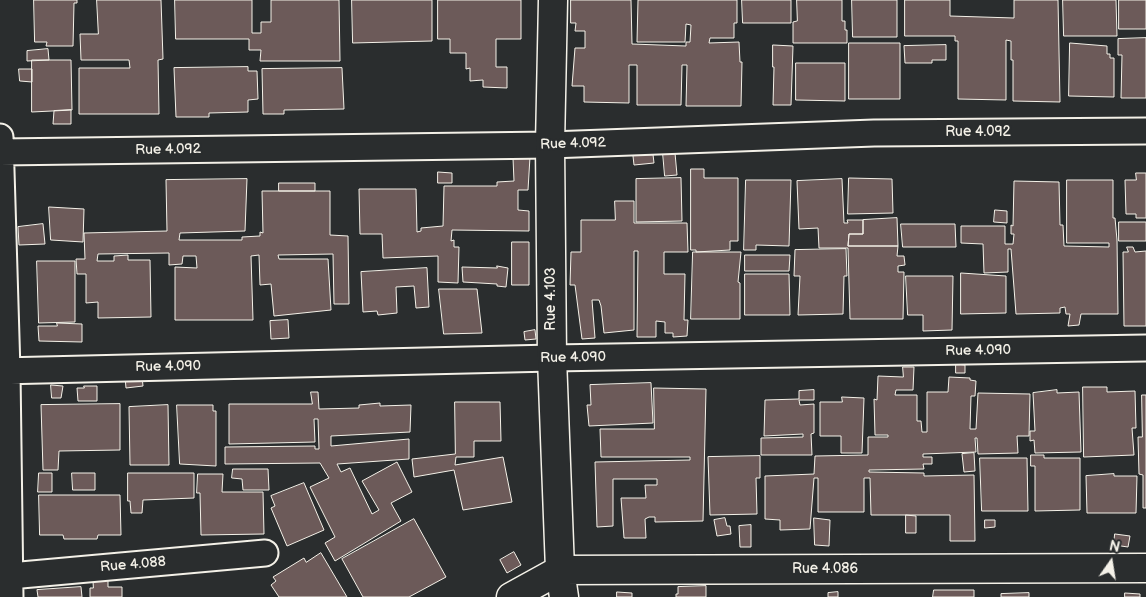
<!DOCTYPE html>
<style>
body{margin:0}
#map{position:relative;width:1146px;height:597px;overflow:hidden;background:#2a2d2e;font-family:"Balsamiq Sans",sans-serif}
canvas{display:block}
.north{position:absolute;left:1086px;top:537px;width:50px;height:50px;-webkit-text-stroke:4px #2a2d2e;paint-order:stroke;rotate:13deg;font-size:14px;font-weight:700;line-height:20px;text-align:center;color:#f4f1e8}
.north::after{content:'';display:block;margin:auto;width:18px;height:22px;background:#f4f1e8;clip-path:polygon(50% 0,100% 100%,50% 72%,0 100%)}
</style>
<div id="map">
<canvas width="1146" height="597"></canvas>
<div class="north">N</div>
</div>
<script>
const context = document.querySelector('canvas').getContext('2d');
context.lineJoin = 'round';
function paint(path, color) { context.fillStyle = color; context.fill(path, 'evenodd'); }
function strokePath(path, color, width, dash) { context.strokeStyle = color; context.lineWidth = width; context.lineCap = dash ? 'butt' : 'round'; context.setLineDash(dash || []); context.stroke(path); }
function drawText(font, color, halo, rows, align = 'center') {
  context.font = font + ' "Balsamiq Sans",sans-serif'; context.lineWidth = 4; context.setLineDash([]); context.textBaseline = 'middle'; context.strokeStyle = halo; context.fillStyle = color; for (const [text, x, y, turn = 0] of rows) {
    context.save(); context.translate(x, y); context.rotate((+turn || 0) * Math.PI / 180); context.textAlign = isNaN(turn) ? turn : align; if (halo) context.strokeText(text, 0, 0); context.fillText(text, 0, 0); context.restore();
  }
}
const building = new Path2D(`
 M34,0H77V3H74L73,46H46L47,42H35Z
 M97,0H161L163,59L158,60L159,114H79V68H130L129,60H81L80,34H98Z
 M175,0H252V33H261V22H271V0H339L340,61H260L261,50H249V39H176Z
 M352,0H432V41L353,43Z
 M438,0H521V39H496V67H507V88L483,87V80L470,81V68L466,69V53H450V39H438Z
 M571,0H631L632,44L686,46V42H690L691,25L686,24L685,42H637L638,0H737V23H734V38H710L709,43L739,42L740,62H742L741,106H686L687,65H682L681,105H637V65H629V103L584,102V86H572L575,48H585V31H575L576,23H571Z
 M742,0H791V23H743Z
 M797,0H842V21H845V30H847V43H793V22L797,21Z
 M852,0H897V37H853Z
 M905,0H950V16L1014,18V0H1058L1060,102L1013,101V60H1011V41L1006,40V100L958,99V41H955V36H905Z
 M1063,0H1116L1117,36H1064Z
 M1119,0H1146V29H1119Z
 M1146,38V98H1121L1122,55H1118V39Z
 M849,43H900V99H849Z
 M1070,43L1107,46V54H1110V58H1114V97L1069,96Z
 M773,45L793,46L791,105H773L774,67H773Z
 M946,45V60H932V63H905L904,46Z
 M48,49L49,60L27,61V51Z
 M32,60H71L72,110L32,112Z
 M796,63H845V101L796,100Z
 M248,67V71H257L258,99L248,100V112L209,113V117H176L174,68Z
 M342,68L344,109L284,110V114H263L262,69Z
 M19,69H32V82L20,81Z
 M71,110V124H53L54,111Z
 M652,146L654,163L634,165L632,147Z
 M663,153H675L677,175L665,176Z
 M530,157L528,190H518V210L529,211V231L452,230L451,241L454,240V247H459L458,283L438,282V256L383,258L382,234H360L359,189H416L417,232L421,231V228L443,226L444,186H497V182L514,181L513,158Z
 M691,169H704V178H738V241H730V250L696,252V250H691Z
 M438,172L452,173V183H438Z
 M1136,173H1146V218H1136V214H1126L1125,180H1136Z
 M681,178L682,221L636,222V179Z
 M849,178L892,179L893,213L848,214Z
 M247,179L245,231L180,233L179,240H242V237L260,236V232L263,233L262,191H330V235L348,236L349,304H334L333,254L278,255L279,259H328L331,310L274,316L271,284L260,285L259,255L251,256L253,320H175V267L197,268L196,256H183L182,264L169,265V253L98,254L97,261H114V256L128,255V260H150L151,317L98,318V302L86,303V274H77L76,259H85L84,233L167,231L166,180Z
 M842,179L844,223H848L847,220H863V234H849L848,246H898L897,256H904L905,265L898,266V272H904L903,319H850L848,248H819L818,228L799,229L797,181Z
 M746,180H791L789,246L756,245V250H744Z
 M1067,180H1113V218H1115L1117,240L1118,314H1081L1079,325L1068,326L1070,314H1066L1065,307L1060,308V313L1016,314L1011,249H1008V272L984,273L983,244L961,243V226H1005V244H1013L1014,234H1011V225L1013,226L1014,181L1059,182L1060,225H1063L1064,246L1109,247V243H1067Z
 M279,183H315V191H279Z
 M615,201H634V223H687L688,252H664V274H685L684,320H688L687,336L673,337V333H665V322L656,321V337H637L638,251H634V330L604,333L601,306L599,300H592L595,338L582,339L575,285H570L571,252H581V220H615Z
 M49,207L84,209L83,242L51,240Z
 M995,210L1007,211V223L994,222Z
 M897,218L898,246H848L849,234H863V220Z
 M1119,222H1146V241H1119Z
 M43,224L45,244L19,245L18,227Z
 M901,224H955L956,247H903Z
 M512,242H529V285H512Z
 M1127,247H1133L1135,252L1146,251V326H1124L1123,252H1128Z
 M846,249L847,276H844L843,314L798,315L800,276H794L795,250Z
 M693,252H741L738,282L740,283V319H691Z
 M745,255H790L789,271H745Z
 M37,261H75V322L39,323Z
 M497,266L508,268L506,287L497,286V284L463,282L462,267L497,268Z
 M427,268L429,307L416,308L414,286L396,287L397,313L378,315L377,311L363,312L361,272Z
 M961,273L1006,276V313L961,314Z
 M745,274H789L790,315H745Z
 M906,276H953L952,330L923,331V315H908Z
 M439,289H477L482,333L444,334Z
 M288,320L289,338L271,339L270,321Z
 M57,323L82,324V342L39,341L38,326H57Z
 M535,330L536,339L525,340L524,332Z
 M956,364L965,365V373H956Z
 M903,367H914L913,390H896L895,395H917V421H921L922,432H927V392H948L949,377L970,378V380L976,381L975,396H971L970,429H976L978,393L1030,394L1029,436H1017L1018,453L978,454L977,438H975L976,452L923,454V457H932V464H923L924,469L869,470V472L924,473V476L974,475L975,541H950V515H871L870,478H864V512H818V478H814L810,529L780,530V520L765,519V476L814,474L815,456L868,455V437H888V435H875L874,399L877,400L878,376L903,377Z
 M142,376L143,386L126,388L125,377Z
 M651,383L653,423L589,426L587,405H591L590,385Z
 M51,385L63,386L61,398H52Z
 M84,386H97V401H78L77,388H84Z
 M1083,387H1107V392L1135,391L1136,428H1132L1134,455L1084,457Z
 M654,388L706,389L703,521L655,522V517H649L645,519L646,538H624L621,498H646L645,485H657V479H613V526L597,527L595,462L690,460V457H601L600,429H654Z
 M814,390V400H799L800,405L814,404V433L811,434L812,455H761V438L803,437V434L764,436L765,400L799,399V391Z
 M1057,390V393L1079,392L1081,452L1035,453L1034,440L1030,441V431H1035L1033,393Z
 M311,392H318L319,409L359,408V405L380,403V406L411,405L410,432L331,436V446L409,439V459L337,464L341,472L350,468L372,514L379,510L362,481L397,462L412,492L391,503L401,521L335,561L325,543L335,537L310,487L329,478L320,463L225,464V447L315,446V449H319L318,419H314L315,442L229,444V404H312Z
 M1142,395H1146V508H1143V475L1139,474L1138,437H1142Z
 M842,397L864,398L862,453H841V436H820V402H842Z
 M455,402H500L501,441H474V457H456L455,465L503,457L512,502L463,510L454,470L414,477L412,459L455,454Z
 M120,404V450L59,451L58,470H43L41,405Z
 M168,405L169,465H130L129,407Z
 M177,405H213V411H216V466L180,464Z
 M974,453L975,471L964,472L962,454Z
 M1031,455H1044V458H1080V510L1035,511V466H1031Z
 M760,456V478H756L757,514L710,515L708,457Z
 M980,458H1027L1028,511H982Z
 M233,469H268L269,490H243L242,479L232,478Z
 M39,473H52V492H38Z
 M72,473H95V490H73Z
 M128,473H194V498L143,500L142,513H131L130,501H128Z
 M198,474H223L222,492H263L264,534L201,535L200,493H197Z
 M1114,474V476H1137L1136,513H1087L1086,476Z
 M304,483L324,530L287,546L271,508L275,506L271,496Z
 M39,495H120L121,535H98L97,539H64L63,535H40Z
 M906,515L916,516V533H906Z
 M725,518L727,526H730L731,534L717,536L714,520Z
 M814,518L830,520L829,546L815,545Z
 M414,519L446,577L409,597H363L342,559Z
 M985,520H995V527L985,528Z
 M751,525V547H740L739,526Z
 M1115,534L1130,536L1128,547L1114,545Z
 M514,552L521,565L507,573L500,560Z
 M321,553L347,597H279L271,585L276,581L273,577L304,558L306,562Z
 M93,575H108V587H122V597H90V588H93Z
 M706,586V597H676V594H678V587Z
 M81,587L82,597H38L37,590Z
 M934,590H974V597H933Z
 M617,592L632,593V597H617Z
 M838,592V597H828V593Z
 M1029,593V597H1001V594Z
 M1125,593L1140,594V597H1125Z`);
paint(building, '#6c5a59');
strokePath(building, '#f4f1e8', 1);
const minor = new Path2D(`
 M0,137L7,371L10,597
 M0,152L550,145L874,133L1146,131
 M0,371L552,358L1146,348
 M0,575L10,576L265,553`);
const tertiary = new Path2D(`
 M553,0L550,145L552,358L560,570L564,597
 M511,597L560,570L1146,568`);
strokePath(minor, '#f4f1e8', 29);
strokePath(tertiary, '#f4f1e8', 31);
strokePath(minor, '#2a2d2e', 25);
strokePath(tertiary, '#2a2d2e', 28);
drawText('14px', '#f4f1e8', '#2a2d2e', [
 ["Rue 4.092",978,132],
 ["Rue 4.092",573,144,-2],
 ["Rue 4.092",168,150,-1],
 ["Rue 4.103",551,299,-90],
 ["Rue 4.090",978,351,-1],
 ["Rue 4.090",573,358,-1],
 ["Rue 4.090",168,367,-1],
 ["Rue 4.088",133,565,-5],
 ["Rue 4.086",825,569]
]);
</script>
